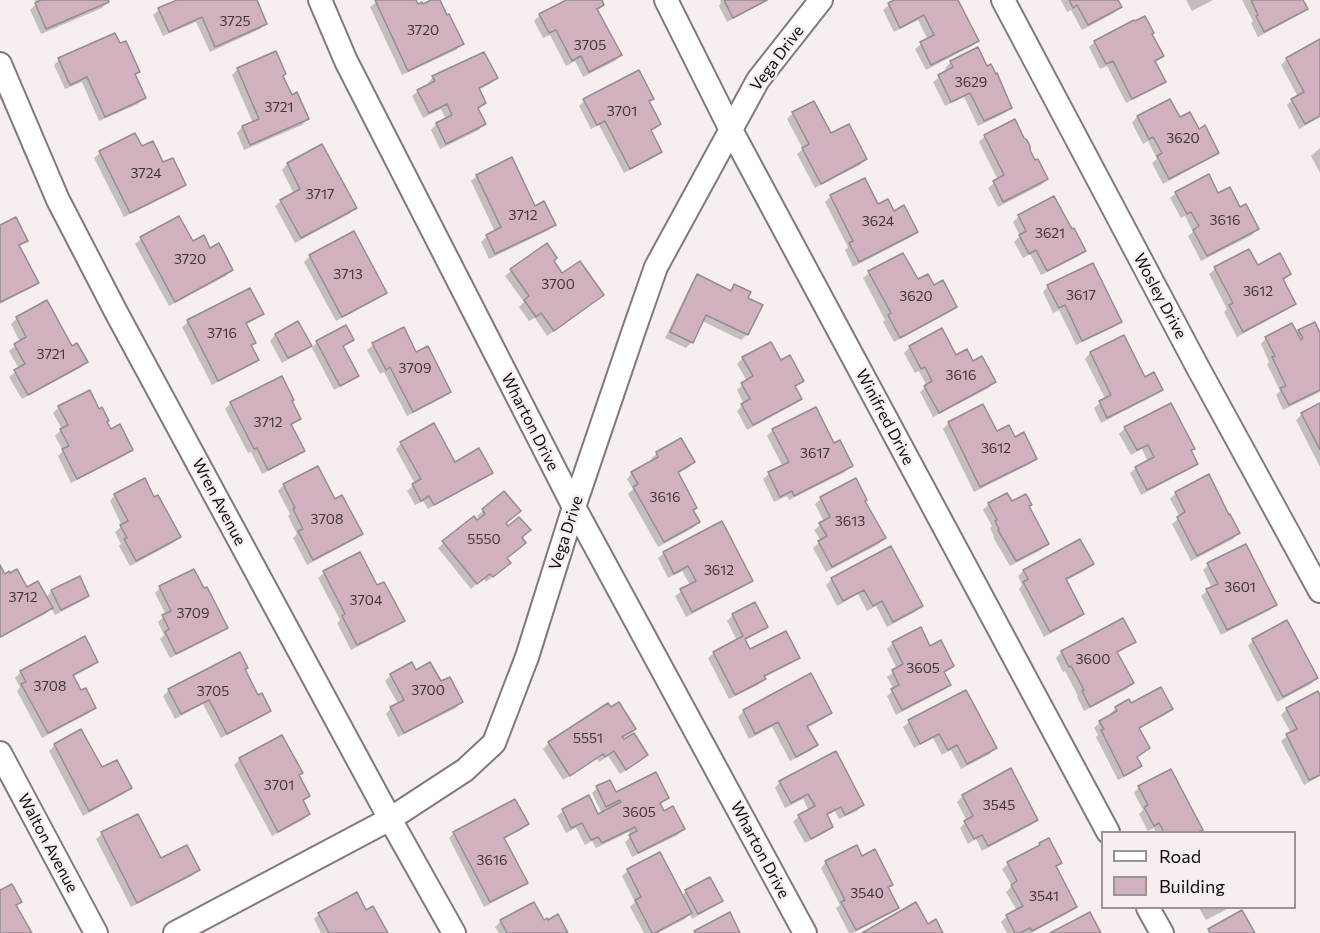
<!DOCTYPE html>
<style>
body{margin:0}
#map{position:relative;width:1320px;height:933px;overflow:hidden;background:#f6eeef;font-family:Commissioner,sans-serif}
canvas{display:block}
.legend{position:absolute;left:1101px;top:831px;width:195px;height:78px;box-sizing:border-box;background:#f6eeef;border:2px solid #9a9495;margin:0;padding:8px 10px;list-style:none;font-size:18px;color:#100d0e}
.legend li{display:flex;align-items:center;gap:12px;height:30px}
.legend b{width:30px;border:2px solid #9a9495}
</style>
<div id="map">
<canvas width="1320" height="933"></canvas>
<ul class="legend">
<li><b style="height:8px;background:#fff"></b>Road</li>
<li><b style="height:16px;background:#d1b0bf"></b>Building</li>
</ul>
</div>
<script>
const context = document.querySelector('canvas').getContext('2d');
context.lineJoin = 'round';
function paint(path, color) { context.fillStyle = color; context.fill(path, 'evenodd'); }
function strokePath(path, color, width, dash) { context.strokeStyle = color; context.lineWidth = width; context.lineCap = dash ? 'butt' : 'round'; context.setLineDash(dash || []); context.stroke(path); }
function drawText(font, color, halo, rows, align = 'center') {
  context.font = font + ' Commissioner,sans-serif'; context.lineWidth = 5; context.setLineDash([]); context.textBaseline = 'middle'; context.strokeStyle = halo; context.fillStyle = color; for (const [text, x, y, turn = 0] of rows) {
    context.save(); context.translate(x, y); context.rotate((+turn || 0) * Math.PI / 180); context.textAlign = isNaN(turn) ? turn : align; if (halo) context.strokeText(text, 0, 0); context.fillText(text, 0, 0); context.restore();
  }
}
paint(new Path2D(`
 M35,0H107L108,2L102,8L41,34L30,10L36,4Z
 M180,0H255L265,24L260,29L210,52L196,22L163,36L153,15L159,10Z
 M379,0H414L417,6L438,0L462,44L456,50L402,75L370,7Z
 M569,0H600L603,5L597,11L621,55L615,61L583,77L575,61L566,66L550,35L543,38L534,21L540,15Z
 M720,0H769L727,22L719,6L721,3Z
 M898,0H957L977,41L972,46L926,70L915,49L921,44L928,40L918,20L894,32L883,10L889,5Z
 M1061,0H1116L1120,7L1114,13L1082,30L1071,10L1067,12Z
 M1186,0H1213L1192,11Z
 M1242,0H1301L1306,9L1300,14L1258,37L1251,23L1253,21Z
 M1151,34L1162,56L1154,63L1164,82L1158,87L1126,103L1107,66L1100,69L1089,47L1095,42Z
 M1320,41V117L1299,129L1287,105L1292,100L1298,97L1281,65L1287,59Z
 M59,60L138,71L134,76L144,98L138,104L99,121L82,82L65,89L54,65Z
 M951,62L1010,108L1005,113L978,126L964,97L945,106L933,82L947,71L945,68Z
 M238,69L282,77L291,97L307,119L302,125L244,150L237,133L242,127L253,123L232,75Z
 M433,77L496,78L490,84L478,90L484,103L477,110L484,124L479,130L440,149L431,130L436,124L446,120L441,109L423,118L412,96L418,91L429,86L428,83Z
 M652,99L648,103L659,124L650,132L661,151L655,157L624,173L599,125L591,129L579,106L584,101Z
 M1169,101L1179,119L1198,131L1217,152L1211,158L1163,184L1152,163L1157,159L1148,141L1143,144L1132,123L1137,117Z
 M813,103L831,135L865,159L860,165L815,188L797,154L803,149L787,119L793,113Z
 M1014,121L1028,150L1047,179L1041,185L998,207L988,188L998,180L979,142L984,137Z
 M322,146L355,208L349,214L295,243L275,206L281,201L294,194L282,170L287,164Z
 M1320,148V173L1311,156Z
 M100,153L163,164L185,184L179,190L124,217L94,158Z
 M477,176L535,208L554,225L549,230L489,259L481,242L487,236L495,232L471,181Z
 M1176,193L1218,195L1239,209L1257,229L1252,235L1201,261L1188,236L1193,232L1185,216L1181,218L1170,198Z
 M831,196L878,206L893,213L916,232L911,237L853,267L845,250L848,247L825,202Z
 M1019,216L1084,251L1079,256L1041,275L1030,254L1023,258L1014,242L1020,236L1013,222Z
 M179,218L192,243L231,270L226,276L169,306L135,244L141,239Z
 M0,226L26,241L19,247L37,283L31,288L0,304Z
 M547,245L552,261L562,275L602,295L596,301L547,336L535,318L529,321L519,307L524,302L505,276L511,271Z
 M1249,251L1257,267L1289,274L1282,281L1294,303L1288,309L1237,337L1224,312L1227,309L1209,274L1215,269Z
 M310,256L385,292L379,298L336,321L304,262Z
 M869,273L917,281L933,287L955,307L950,312L894,342L883,322L885,320L863,278Z
 M697,276L729,291L734,286L746,299L747,334L741,340L702,321L692,342L686,348L665,338L692,282Z
 M1048,286L1120,321L1114,327L1076,345L1059,310L1053,313L1043,292Z
 M47,302L72,348L86,362L80,368L22,399L9,377L19,369L9,351L20,342L11,324L16,319Z
 M262,314L256,319L245,325L254,343L250,346L257,360L251,365L212,385L182,327L188,322Z
 M298,323L310,346L304,351L282,363L270,341L275,335Z
 M942,330L956,357L972,363L994,382L989,388L933,417L920,392L927,386L919,371L915,373L904,353L910,347Z
 M1299,331L1320,336V392L1283,410L1276,395L1280,391L1267,364L1269,362L1261,344L1266,338L1296,334Z
 M1124,337L1144,379L1161,390L1155,395L1101,423L1094,408L1100,403L1106,400L1085,359L1090,353Z
 M352,340L342,348L357,376L351,381L334,390L312,348L317,342Z
 M373,345L415,354L449,392L444,397L407,416L384,372L380,374L367,350Z
 M743,358L780,362L802,381L794,387L800,399L795,404L747,430L737,411L744,404L737,390L747,381L737,364Z
 M290,401L299,419L291,426L303,451L297,456L262,474L251,452L248,453L225,409L231,403Z
 M1320,405V467L1296,420L1302,414Z
 M59,407L99,411L110,432L132,449L126,455L71,483L58,456L63,451L55,436L62,429L53,413Z
 M949,423L1014,439L1035,459L1030,464L974,492L943,429Z
 M1125,428L1193,448L1190,452L1196,463L1190,469L1141,495L1130,473L1136,468L1148,462L1142,449L1131,455L1119,434Z
 M773,430L833,445L851,466L845,472L789,500L787,496L774,502L763,479L769,474L783,467L767,436Z
 M401,443L455,464L491,473L485,478L428,509L423,501L415,505L407,491L415,484L396,449Z
 M657,453L694,462L688,468L677,474L696,508L692,511L698,522L693,528L658,547L628,494L633,489L627,479L632,473L652,462L651,459Z
 M317,468L335,501L362,534L356,539L307,565L293,538L297,534L288,516L290,514L278,491L284,485Z
 M855,480L864,501L884,538L879,544L826,572L813,548L821,541L814,530L824,522L815,504L821,499Z
 M504,493L505,524L521,538L506,559L503,568L486,582L483,578L471,589L438,548L473,518L477,522L480,520L477,516Z
 M1176,493L1238,533L1233,539L1191,561L1172,524L1180,517L1170,499Z
 M115,495L154,499L179,537L173,543L130,566L119,546L121,544L115,532L122,526L110,501Z
 M1011,503L1028,507L1047,544L1041,550L1010,566L993,537L994,536L990,528L992,526L983,510L989,504Z
 M891,548L921,606L915,612L887,627L876,606L867,611L858,594L837,606L826,585L831,580Z
 M664,553L751,581L745,586L686,617L675,596L690,585L682,571L668,578L658,558Z
 M1092,564L1086,570L1065,581L1083,614L1077,619L1044,637L1019,589L1022,585L1018,576L1023,571Z
 M1208,565L1275,605L1270,610L1221,635L1201,596L1207,591L1212,588L1203,570Z
 M0,568L4,576L45,598L52,591L79,578L88,595L82,601L55,615L51,608L45,614L0,638Z
 M324,573L376,587L403,620L397,626L351,650L337,623L340,620L318,578Z
 M160,588L226,628L220,633L170,658L160,639L164,635L158,622L166,615L155,593Z
 M733,615L766,627L760,632L744,640L750,651L798,657L792,663L763,678L764,679L758,685L729,699L708,658L714,653L737,641L727,621Z
 M1122,620L1134,642L1128,647L1116,653L1132,683L1127,689L1084,711L1077,697L1078,696L1065,671L1063,672L1056,658L1061,652Z
 M920,629L930,648L952,666L943,673L950,685L944,690L896,715L887,696L894,690L887,677L897,669L887,649L893,643Z
 M1253,640L1316,678L1311,684L1277,702L1248,646Z
 M96,661L91,667L72,677L80,692L94,707L89,713L42,738L17,691L20,687L15,678L21,672Z
 M247,668L244,670L258,697L269,710L263,716L221,738L203,704L175,719L163,696L169,690Z
 M415,672L440,683L461,702L456,708L398,737L386,714L391,708L398,704L385,681L391,675Z
 M811,675L830,712L825,718L807,728L816,745L810,751L790,761L772,727L749,739L738,717L744,711Z
 M966,692L995,748L990,754L961,769L951,750L942,755L933,738L914,748L903,727L909,722Z
 M1320,698V776L1304,785L1281,741L1291,733L1281,715L1287,709Z
 M1116,708L1171,709L1165,715L1138,729L1149,748L1136,758L1140,766L1134,772L1118,780L1096,737L1098,735L1094,728L1100,722L1111,716L1110,714Z
 M634,728L621,738L646,755L641,761L620,774L608,756L599,762L597,759L563,780L543,749L549,743Z
 M55,745L130,788L125,793L83,816L49,751Z
 M240,759L298,776L308,795L302,802L309,814L303,820L272,836L234,765Z
 M780,782L862,805L857,811L839,819L835,811L826,816L831,826L826,832L805,843L793,822L799,816L809,811L803,799L785,808L775,788Z
 M1139,787L1201,830L1198,832H1156L1154,828L1148,831L1139,814L1143,810L1134,793Z
 M597,788L615,794L667,798L659,805L663,813L683,829L678,835L632,857L625,842L631,836L629,832L596,848L592,841L585,845L576,828L566,833L557,816L563,811L588,797L598,816L602,814L592,793Z
 M963,796L1037,820L1031,825L982,851L976,839L968,844L960,828L967,821L957,802Z
 M527,824L521,830L503,839L526,883L520,888L484,907L449,838L454,833Z
 M102,834L160,860L198,870L192,876L131,907L96,839Z
 M1040,844L1060,862L1055,868L1075,907L1070,912L1031,933H1007L1001,922L1006,917L1017,911L1006,892L1012,886L1002,869L1008,864L1036,848Z
 M660,854L682,896L686,891L721,901L715,906L692,919L690,914L685,919L658,933H644L630,907L635,902L622,876L628,870Z
 M862,858L891,885L887,889L897,908L891,913L853,933H849L836,908L840,905L821,868L826,862Z
 M1199,908H1229L1206,920Z
 M365,912L386,933H321L314,919L319,914Z
 M501,921L543,922L567,933H499L495,927Z`), '#0003');
const building = new Path2D(`
 M41,0H108L109,2L46,29L35,3Z
 M177,0H257L267,24L215,47L202,17L169,32L158,8Z
 M375,0H416L418,4L422,2L423,4L431,0H440L447,15L449,14L464,44L408,71Z
 M566,0H602L604,5L597,9L622,55L589,72L581,56L572,61L556,30L549,33L539,14Z
 M724,0H767L733,18Z
 M894,0H958L979,41L931,65L920,42L934,35L924,15L900,28L888,3Z
 M1069,0H1118L1122,7L1088,25L1077,5L1073,8Z
 M1251,0H1303L1308,9L1264,32L1256,16L1258,15Z
 M1145,16L1154,33L1152,34L1164,56L1155,61L1166,82L1132,99L1113,61L1106,64L1094,41L1134,20L1135,21Z
 M115,33L120,43L126,41L140,72L135,74L146,98L105,117L87,77L70,85L58,58Z
 M1320,39V116L1305,124L1291,99L1304,92L1286,58Z
 M978,47L987,66L991,64L996,74L997,73L1012,108L984,121L970,93L951,102L938,75L953,67L950,61Z
 M276,51L286,74L283,76L292,95L297,92L309,119L250,145L242,126L259,119L237,68Z
 M484,52L498,78L479,88L486,103L478,108L486,124L446,144L436,123L452,115L447,104L429,113L417,90L435,81L432,76Z
 M639,70L654,99L649,101L661,124L651,130L662,152L630,169L605,121L597,125L583,99Z
 M1170,99L1180,117L1190,112L1199,129L1205,125L1219,153L1169,179L1157,156L1162,153L1153,137L1149,139L1137,116Z
 M814,101L831,133L849,124L867,159L821,184L802,148L809,144L792,112Z
 M1015,119L1024,138L1027,140L1030,146V150L1035,160L1038,159L1048,179L1003,202L993,181L1004,175L984,135Z
 M135,133L142,146L153,141L163,162L173,158L186,185L130,213L99,151Z
 M322,144L357,208L301,238L280,200L300,189L287,163Z
 M512,157L535,206L544,201L556,225L495,254L486,235L501,227L476,175Z
 M1209,174L1218,193L1230,187L1240,207L1246,204L1259,229L1207,256L1193,230L1199,226L1191,212L1187,214L1175,192Z
 M865,178L878,204L888,199L894,211L904,205L918,232L859,262L849,243L853,241L830,195Z
 M1054,196L1072,229L1074,228L1086,251L1047,271L1036,250L1029,254L1019,235L1026,231L1018,215Z
 M179,216L193,241L204,235L210,248L219,243L233,270L175,302L140,237Z
 M16,217L28,241L19,245L39,283L0,302V225Z
 M354,231L387,293L342,317L309,255Z
 M547,243L557,258L554,261L562,273L580,261L604,295L554,331L541,313L536,317L524,300L529,296L510,269Z
 M1249,249L1258,265L1280,253L1291,274L1283,279L1296,304L1243,332L1229,305L1233,303L1214,267Z
 M903,253L918,279L928,274L934,285L943,280L957,307L900,338L888,315L891,313L868,271Z
 M1093,263L1122,322L1082,341L1065,305L1059,308L1047,285Z
 M697,274L731,291L734,284L751,292L748,298L763,305L748,335L706,315L693,343L670,332Z
 M250,288L264,314L246,323L256,343L251,345L259,360L218,381L187,320Z
 M47,300L72,346L77,343L88,362L28,395L14,370L25,364L14,344L26,337L16,317Z
 M298,321L312,346L288,358L275,334Z
 M1315,322L1320,333V390L1289,405L1280,388L1286,386L1272,357L1275,356L1265,337L1292,323L1301,340L1303,338L1298,330Z
 M346,325L354,340L343,346L359,376L340,386L316,341Z
 M404,327L416,352L428,346L451,392L413,412L390,367L386,370L372,343Z
 M942,328L956,355L967,349L973,361L982,356L996,382L939,413L924,386L932,381L925,367L921,369L909,346Z
 M1124,335L1145,377L1154,372L1163,390L1107,418L1099,401L1111,395L1090,352Z
 M771,342L781,360L790,355L804,381L795,386L802,399L753,425L741,404L750,399L741,383L753,376L742,357Z
 M282,376L294,400L292,401L301,419L291,424L305,451L268,470L257,448L254,449L230,402Z
 M90,390L99,409L102,407L109,421L107,422L111,429L120,424L133,450L77,479L62,449L69,446L60,429L68,425L58,406Z
 M1171,403L1195,449L1191,450L1198,464L1147,490L1135,467L1154,457L1148,445L1137,450L1124,427Z
 M1320,403V450L1301,413Z
 M983,404L997,431L1009,425L1015,437L1024,432L1037,459L980,487L948,422Z
 M816,407L834,443L840,440L853,466L794,496L792,491L780,497L768,472L789,462L772,429Z
 M434,423L455,462L479,448L493,473L434,505L429,496L421,501L412,484L421,479L400,442Z
 M681,438L695,462L678,472L697,508L693,510L700,522L664,542L633,487L638,484L631,472L658,457L656,452Z
 M318,466L335,499L342,495L363,534L313,560L298,531L303,529L293,509L295,508L283,484Z
 M1209,474L1229,515L1230,514L1240,533L1197,556L1177,517L1185,512L1175,492Z
 M145,478L154,497L158,495L181,537L136,561L124,539L127,538L120,525L128,521L114,494Z
 M856,478L867,500L865,501L886,538L832,567L818,541L827,536L819,523L830,517L820,497Z
 M504,491L521,511L506,523L508,526L519,517L531,530L522,537L526,543L507,558L511,563L493,577L490,574L477,584L442,541L474,516L477,520L485,514L482,509Z
 M1007,493L1012,501L1026,494L1032,505L1029,506L1049,544L1016,561L998,530L999,529L995,521L997,520L988,503Z
 M722,521L753,581L692,612L680,589L696,581L688,566L674,574L663,552Z
 M1080,539L1094,564L1066,579L1084,614L1050,632L1023,582L1028,579L1023,570Z
 M1246,544L1277,605L1227,630L1206,589L1218,584L1207,563Z
 M891,546L923,606L893,622L882,601L873,606L864,590L843,601L831,578Z
 M360,552L377,585L384,582L405,621L357,645L342,616L345,614L323,571Z
 M0,565L5,574L9,571L10,573L17,569L27,587L38,581L53,608L0,637Z
 M194,569L204,588L207,587L228,628L176,654L165,632L169,629L162,615L171,611L159,586Z
 M80,576L89,596L61,610L51,590Z
 M755,602L768,627L745,639L750,649L786,631L800,658L764,676L766,679L735,695L713,652L743,636L732,614Z
 M1123,618L1136,642L1117,652L1134,683L1090,707L1082,691L1084,690L1071,666L1069,667L1061,651Z
 M1287,620L1318,678L1283,697L1252,639Z
 M921,627L930,646L941,640L954,666L944,672L951,685L902,710L891,689L899,685L892,670L903,664L892,642Z
 M85,636L98,662L73,675L81,690L86,688L96,708L48,733L21,684L26,682L20,671Z
 M240,652L248,668L245,669L258,695L262,693L271,711L227,734L209,700L181,714L168,689Z
 M412,662L416,670L430,662L441,681L450,677L463,702L404,733L390,707L404,700L390,674Z
 M811,673L832,713L807,726L818,745L796,757L778,722L755,734L743,710Z
 M1161,687L1173,709L1139,728L1150,748L1137,757L1142,766L1124,776L1101,730L1104,729L1099,721L1117,711L1115,707L1129,699L1131,703Z
 M966,690L997,748L967,764L957,745L948,750L939,734L920,744L908,720Z
 M1318,691L1320,695V775L1309,780L1286,734L1297,729L1286,708Z
 M619,702L636,729L622,737L624,739L634,733L648,755L626,770L614,751L605,757L603,754L570,776L548,742L608,703L611,707Z
 M81,729L102,767L117,760L132,788L89,811L54,744Z
 M282,735L303,773L299,775L310,796L303,800L310,814L278,832L239,758Z
 M836,751L864,805L845,815L841,807L827,814L833,827L811,839L798,815L815,806L808,794L791,803L779,781Z
 M1011,768L1038,820L988,846L982,835L974,839L964,821L973,816L962,795Z
 M1171,769L1203,830L1198,832H1164L1159,823L1154,826L1144,807L1148,805L1138,786Z
 M656,772L669,798L660,803L664,811L673,806L685,829L638,853L629,835L637,831L635,827L602,843L598,837L591,840L582,823L571,828L562,809L589,795L598,814L621,802L620,800L606,807L596,786L610,780L616,792Z
 M515,799L529,824L504,838L528,883L490,902L453,832Z
 M138,814L161,858L187,845L200,870L137,903L101,832Z
 M1049,838L1062,863L1056,866L1077,907L1032,931L1030,928L1020,933H1015L1006,915L1023,906L1011,885L1017,881L1007,862L1040,845L1039,843Z
 M857,845L862,856L875,849L893,885L888,887L899,908L856,930L841,902L845,900L825,861Z
 M660,852L692,913L655,933H652L635,900L641,897L627,869Z
 M710,877L723,901L698,914L685,890Z
 M12,884L22,902L16,905L32,933H0V890Z
 M357,892L366,910L373,906L388,933H329L318,913Z
 M534,902L544,920L547,918L548,920L558,914L568,933H507L500,920Z
 M916,902L928,924L936,919L943,933H862Z
 M1242,910L1255,933H1210L1208,929Z
 M730,912L740,933H695L694,931Z
 M1090,912L1101,933H1050Z`);
paint(building, '#d1b0bf');
strokePath(building, '#938d90', 1.5);
const minor = new Path2D(`
 M320,0L346,61L574,507L805,933
 M666,0L731,130L1108,832
 M1003,0L1197,366L1320,591
 M0,64L58,200L116,312L390,819L454,933
 M0,753L96,933
 M1148,908L1162,933
 M175,933L390,819L465,770L494,743L527,657L574,507L634,330L656,267L758,80L821,0`);
strokePath(minor, '#817a7b', 26);
strokePath(minor, '#fff', 22);
drawText('14px', '#40363a', null, [
 ["3725",235,21],
 ["3720",423,30],
 ["3705",590,45],
 ["3629",971,82],
 ["3721",279,107],
 ["3701",622,111],
 ["3620",1183,138],
 ["3724",146,173],
 ["3717",320,194],
 ["3712",523,215],
 ["3616",1225,220],
 ["3624",878,221],
 ["3621",1050,233],
 ["3720",190,259],
 ["3713",348,274],
 ["3700",558,284],
 ["3612",1258,291],
 ["3617",1081,295],
 ["3620",916,296],
 ["3716",222,333],
 ["3721",51,354],
 ["3709",415,368],
 ["3616",961,375],
 ["3712",268,422],
 ["3612",996,448],
 ["3617",815,453],
 ["3616",665,497],
 ["3708",327,519],
 ["3613",850,521],
 ["5550",484,539],
 ["3612",719,570],
 ["3601",1240,587],
 ["3712",23,597],
 ["3704",366,600],
 ["3709",193,613],
 ["3600",1093,659],
 ["3605",923,668],
 ["3708",50,686],
 ["3700",428,690],
 ["3705",213,691],
 ["5551",588,738],
 ["3701",279,785],
 ["3545",999,805],
 ["3605",639,812],
 ["3616",492,860],
 ["3540",867,893],
 ["3541",1044,896]
]);
drawText('16px', '#100d0e', '#f6eeef', [
 ["Vega Drive",777,58,-53],
 ["Wosley Drive",1160,296,62],
 ["Winifred Drive",885,417,62],
 ["Wharton Drive",530,422,63],
 ["Wren Avenue",219,502,62],
 ["Vega Drive",566,533,-72],
 ["Walton Avenue",48,843,62],
 ["Wharton Drive",760,850,62]
]);
</script>
